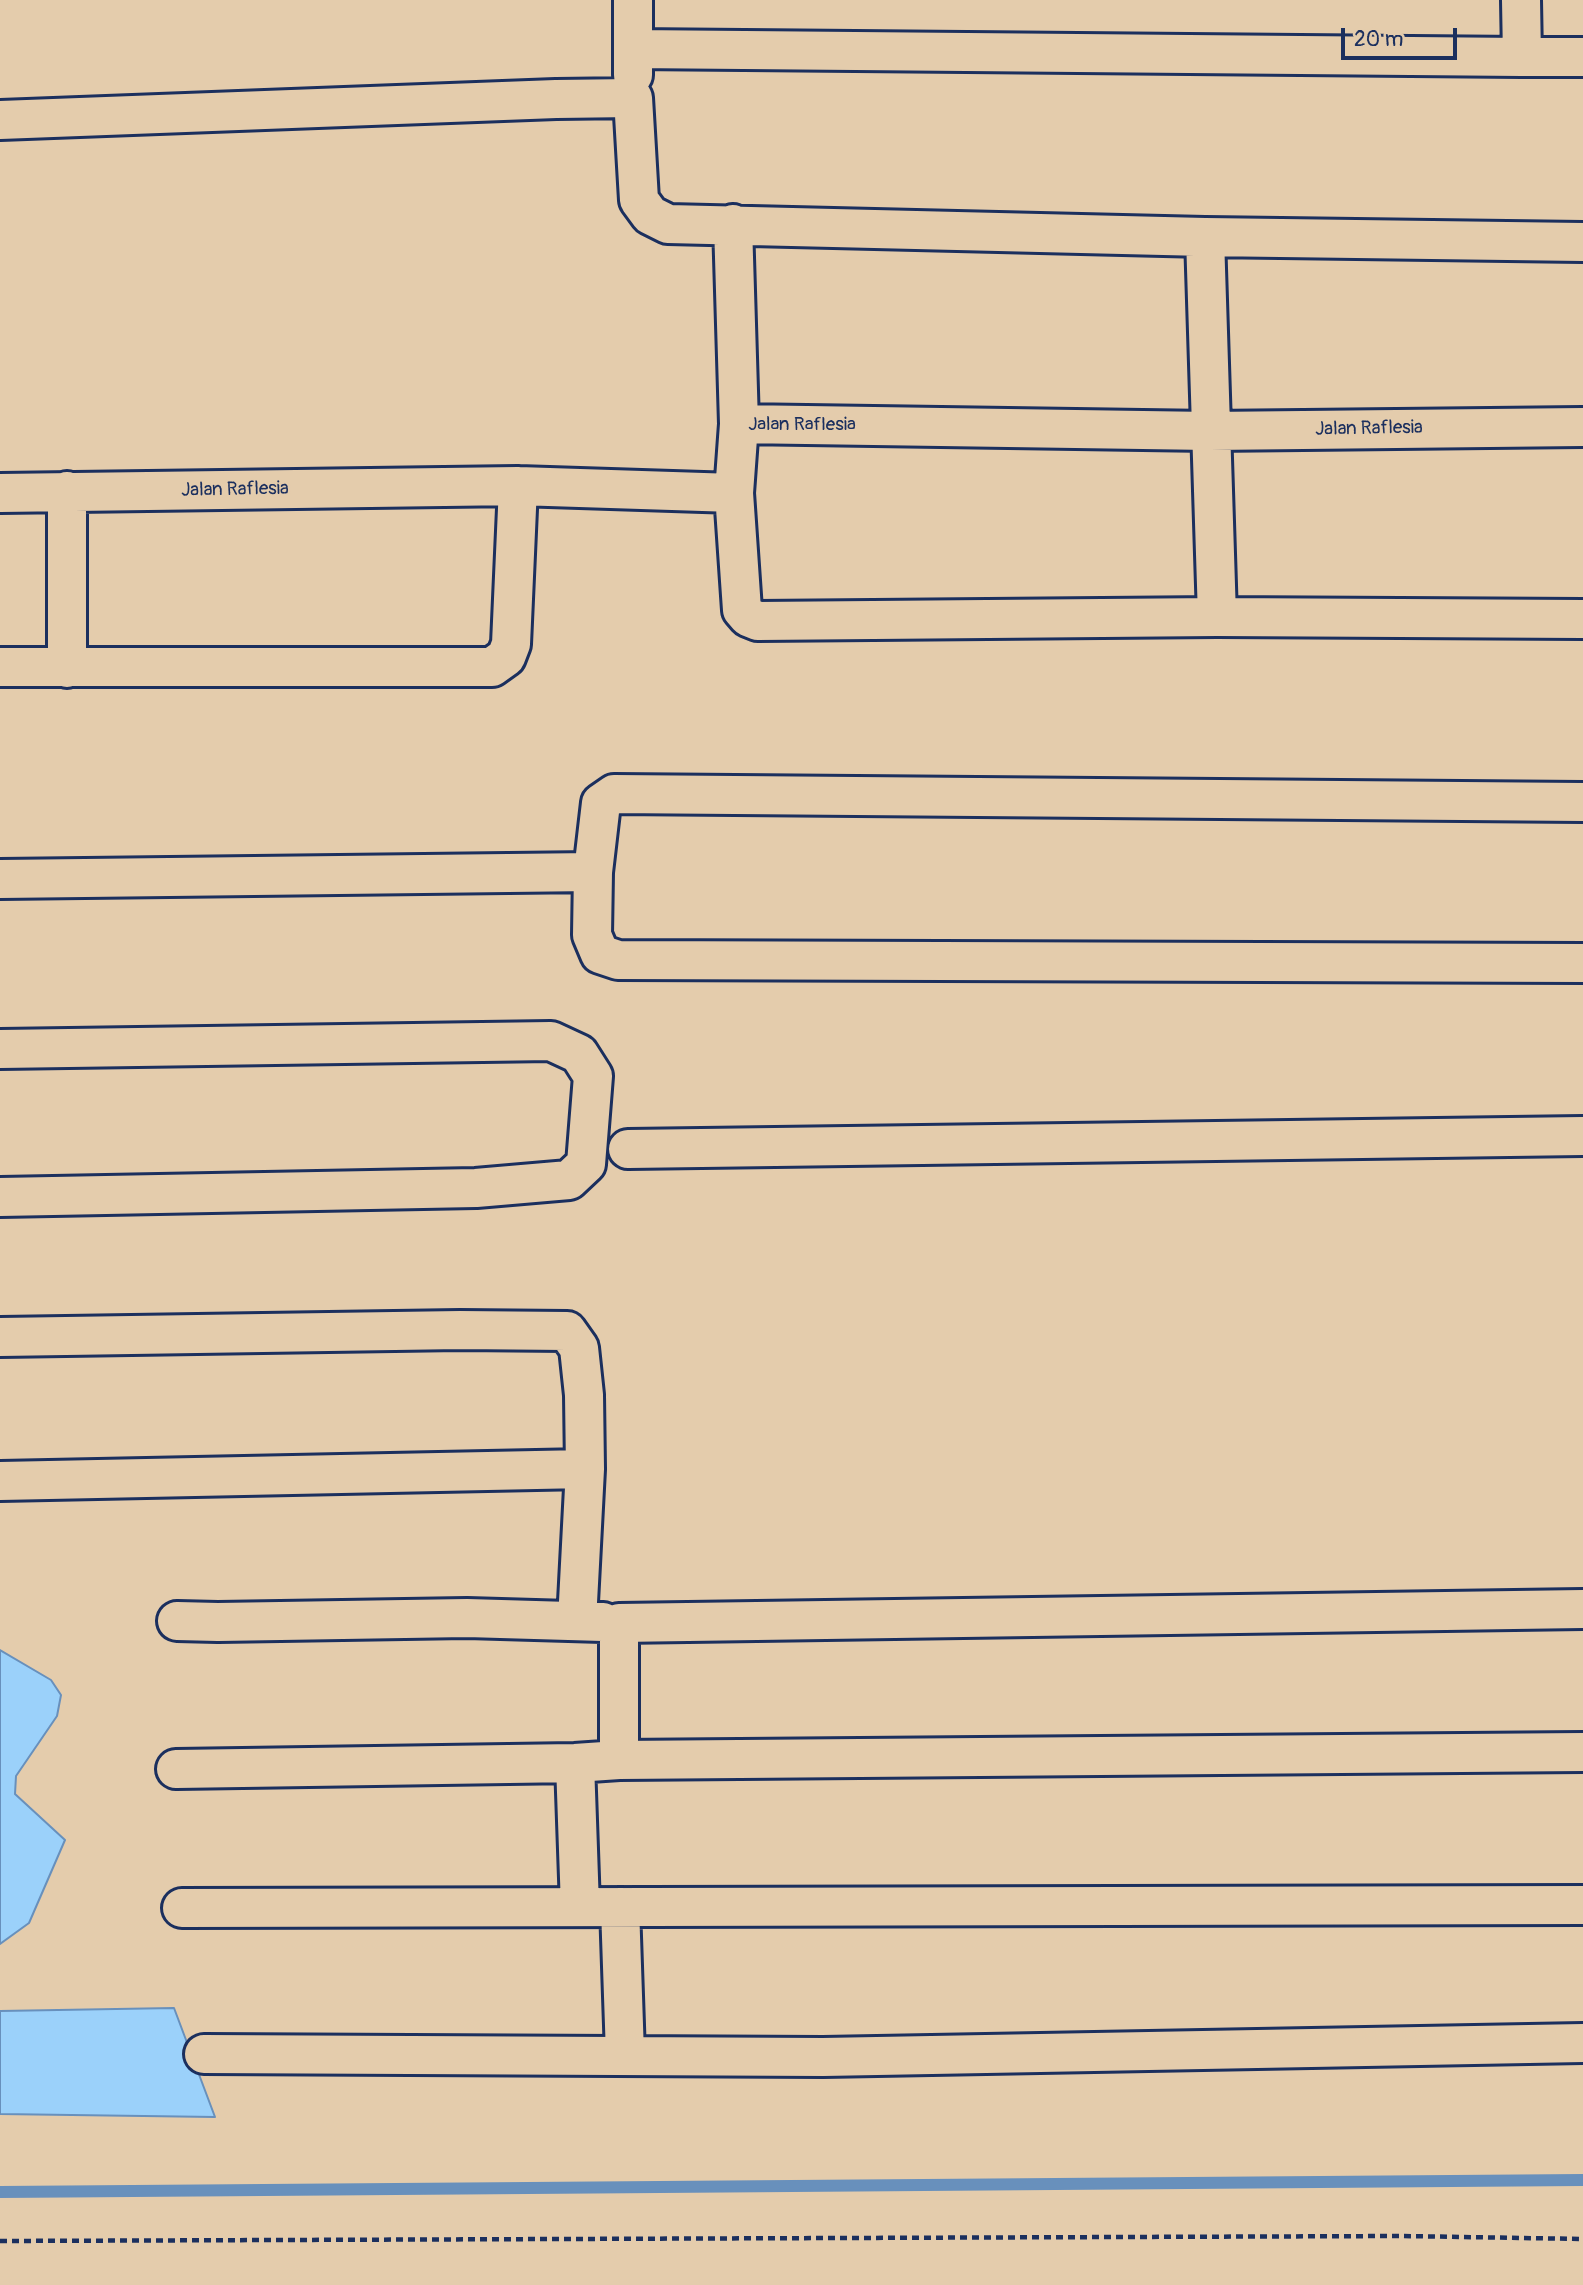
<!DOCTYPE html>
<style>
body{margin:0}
#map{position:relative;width:1583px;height:2285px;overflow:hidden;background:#e4ccac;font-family:Pangolin,sans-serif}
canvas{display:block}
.scale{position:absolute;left:1341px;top:28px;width:116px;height:32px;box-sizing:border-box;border:4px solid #1b2f5e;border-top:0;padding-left:9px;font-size:21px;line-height:24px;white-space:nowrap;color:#1b2f5e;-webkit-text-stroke:5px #e4ccac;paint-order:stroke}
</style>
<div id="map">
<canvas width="1583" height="2285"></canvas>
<div class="scale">20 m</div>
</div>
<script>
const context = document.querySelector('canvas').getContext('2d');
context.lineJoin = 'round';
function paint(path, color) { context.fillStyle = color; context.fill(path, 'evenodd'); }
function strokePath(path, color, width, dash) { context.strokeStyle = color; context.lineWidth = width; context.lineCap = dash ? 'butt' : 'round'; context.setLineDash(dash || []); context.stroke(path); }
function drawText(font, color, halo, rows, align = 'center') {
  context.font = font + ' Pangolin,sans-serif'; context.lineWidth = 5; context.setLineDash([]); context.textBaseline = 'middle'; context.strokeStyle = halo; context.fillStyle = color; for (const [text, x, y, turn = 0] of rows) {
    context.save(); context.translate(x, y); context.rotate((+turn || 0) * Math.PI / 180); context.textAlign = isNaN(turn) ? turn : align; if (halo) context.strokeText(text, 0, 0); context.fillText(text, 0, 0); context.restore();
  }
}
const water = new Path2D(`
 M0,1650L51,1680L61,1695L57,1716L16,1776L15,1794L65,1840L29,1923L0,1944Z
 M174,2008L215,2117L0,2114V2011Z`);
paint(water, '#9bd1fa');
strokePath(water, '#6890bc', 2);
strokePath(new Path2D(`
 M0,2192L1583,2180`), '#6890bc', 12);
const minor = new Path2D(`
 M1521,0L1522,57H1583
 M633,49L1522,57
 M633,75V0
 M0,120L556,99L633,98L639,200L650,215L668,224L1205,237L1583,242
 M733,224L739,424
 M1205,237L1217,617
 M1583,427L1210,431L739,424L734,493L742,610L748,617L758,621L1217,617L1583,619
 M67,491V668
 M0,493L518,486L734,493
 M0,667H492L506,657L511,644L518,486
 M1583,802L614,794L601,803L593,872L592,935L600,954L618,960L1583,963
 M0,879L593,872
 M0,1049L551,1041L579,1054L593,1076L586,1164L569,1180L476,1188L0,1197
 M628,1149L1583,1136
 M0,1337L460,1330L567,1331L579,1348L584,1395L585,1469L577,1621
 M0,1481L585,1469
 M177,1621L218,1622L467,1618L603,1622
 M619,1760V1623L1583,1609
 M575,1763L580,1907
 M176,1769L575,1763L619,1760L1583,1752
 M620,1907L625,2055
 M182,1908L1583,1905
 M204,2054L823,2057L1583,2043`);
strokePath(minor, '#1b2f5e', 44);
strokePath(new Path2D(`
 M0,2241L1403,2236L1583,2239`), '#1b2f5e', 4.5, [7, 5]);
strokePath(minor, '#e4ccac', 38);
drawText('19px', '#1b2f5e', '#e4ccac', [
 ["Jalan Raflesia",802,425],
 ["Jalan Raflesia",1369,429,-1],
 ["Jalan Raflesia",235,490,-1]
]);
</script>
